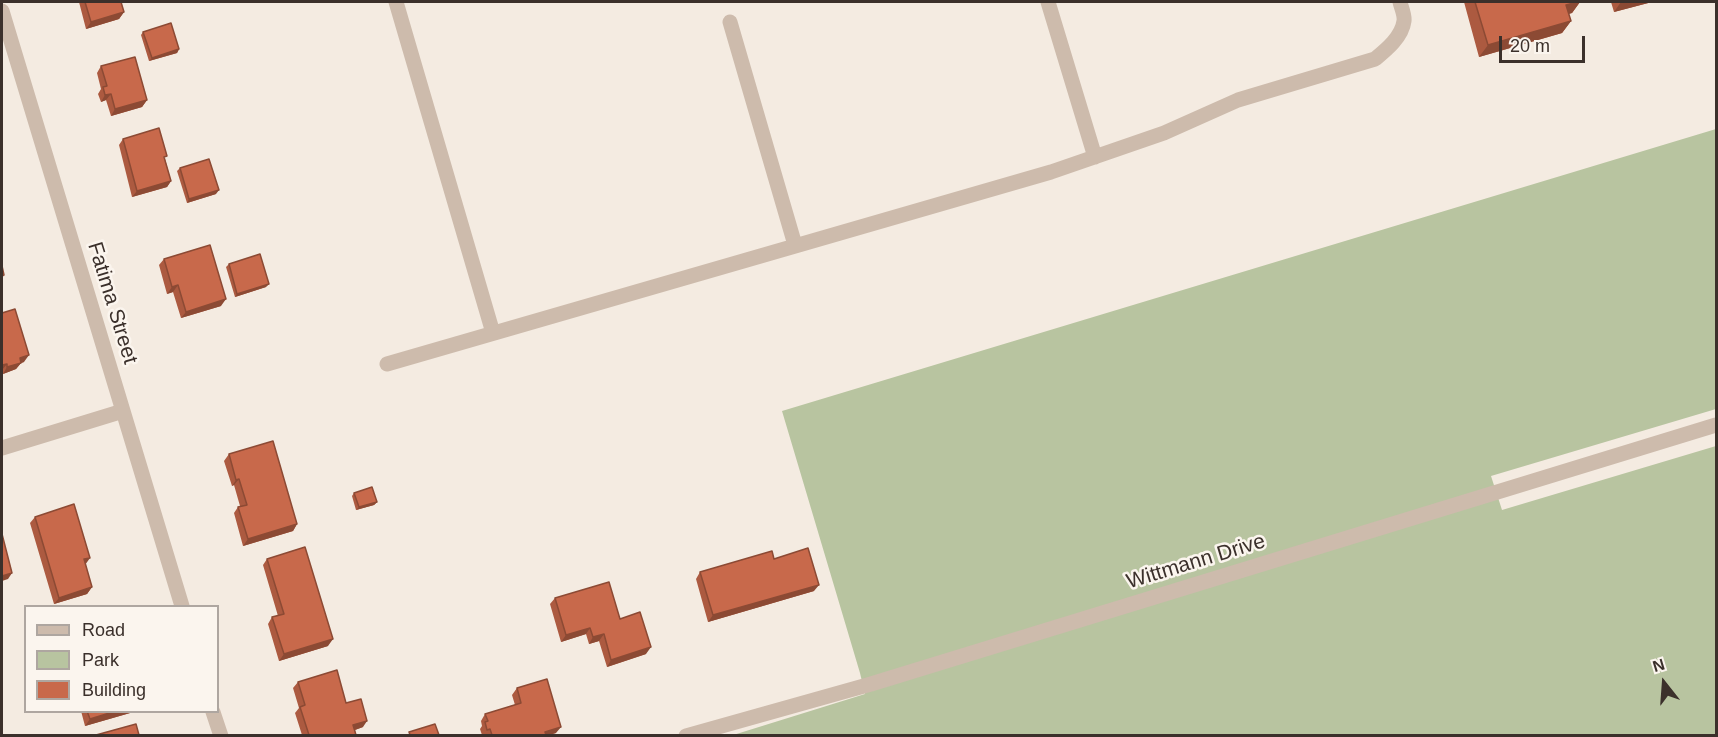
<!DOCTYPE html>
<style>
body{margin:0}
#map{position:relative;width:1718px;height:737px;overflow:hidden;background:#f4ebe1;font-family:Helvetica,sans-serif}
canvas{display:block}
.frame{position:absolute;inset:0;border:3px solid #3b302b;pointer-events:none}
.legend{position:absolute;left:24px;top:605px;width:195px;height:108px;box-sizing:border-box;background:#fbf5ee;border:2px solid #aea6a0;margin:0;padding:8px 10px;list-style:none;font-size:18px;color:#3b302b}
.legend li{display:flex;align-items:center;gap:12px;height:30px}
.legend b{width:30px;border:2px solid #aea6a0}
.north{position:absolute;left:1634px;top:653px;width:60px;height:60px;-webkit-text-stroke:4px #fbf5ee;paint-order:stroke;rotate:343deg;font-size:16px;font-weight:700;line-height:24px;text-align:center;color:#3b302b}
.north::after{content:'';display:block;margin:auto;width:21px;height:27px;background:#3b302b;clip-path:polygon(50% 0,100% 100%,50% 72%,0 100%)}
.scale{position:absolute;left:1499px;top:36px;width:86px;height:27px;box-sizing:border-box;border:3px solid #3b302b;border-top:0;padding-left:8px;font-size:18px;line-height:21px;white-space:nowrap;color:#3b302b;-webkit-text-stroke:4px #fbf5ee;paint-order:stroke}
</style>
<div id="map">
<canvas width="1718" height="737"></canvas>
<div class="frame"></div>
<ul class="legend">
<li><b style="height:8px;background:#cdbbac"></b>Road</li>
<li><b style="height:16px;background:#b8c4a0"></b>Park</li>
<li><b style="height:16px;background:#c8694b"></b>Building</li>
</ul>
<div class="north">N</div>
<div class="scale">20 m</div>
</div>
<script>
const context = document.querySelector('canvas').getContext('2d');
context.lineJoin = 'round';
function paint(path, color) { context.fillStyle = color; context.fill(path, 'evenodd'); }
function strokePath(path, color, width, dash) { context.strokeStyle = color; context.lineWidth = width; context.lineCap = dash ? 'butt' : 'round'; context.setLineDash(dash || []); context.stroke(path); }
function drawText(font, color, halo, rows, align = 'center') {
  context.font = font + ' Helvetica,sans-serif'; context.lineWidth = 5; context.setLineDash([]); context.textBaseline = 'middle'; context.strokeStyle = halo; context.fillStyle = color; for (const [text, x, y, turn = 0] of rows) {
    context.save(); context.translate(x, y); context.rotate((+turn || 0) * Math.PI / 180); context.textAlign = isNaN(turn) ? turn : align; if (halo) context.strokeText(text, 0, 0); context.fillText(text, 0, 0); context.restore();
  }
}
paint(new Path2D(`
 M1716,129V409L1491,476L1502,510L1716,446V735L730,736L865,694L860,673L782,411Z`), '#b8c4a0');
strokePath(new Path2D(`
 M396,2L493,333
 M1048,2L1095,157
 M2,11L182,606
 M730,22L795,245
 M387,364L1051,172L1164,133L1238,100L1375,59C1386,50 1402,37 1404,21C1405,15 1401,7 1400,2
 M2,448L123,411
 M213,712L221,736
 M686,736L871,684L1716,425`), '#cdbbac', 15);
paint(new Path2D(`
 M79,2H121L124,12L119,19L86,29Z
 M1464,2H1580L1572,13L1568,14L1571,21L1562,33L1479,57Z
 M1611,2H1652L1614,12Z
 M143,32L179,49L177,53L149,61L141,35Z
 M101,66L147,100L142,107L111,116L106,100L101,102L98,94L101,89L97,73Z
 M123,139L165,159L171,181L167,187L132,197L119,145Z
 M180,168L216,194L187,203L177,171Z
 M164,259L221,306L181,318L173,292L167,294L159,265Z
 M229,264L266,287L235,297L226,267Z
 M2,313L24,362L21,363L16,369L3,374L2,370Z
 M229,454L297,524L293,531L243,546L234,513L238,507L240,506L234,485L232,486L224,461Z
 M354,493L377,502L374,505L356,510L352,496Z
 M35,517L85,565L92,587L87,594L54,604L30,523Z
 M267,559L328,646L279,661L268,624L272,617L278,616L263,565Z
 M774,559L814,591L708,622L696,579L700,572Z
 M555,598L620,619L646,654L607,667L599,641L589,644L586,634L561,642L550,604Z
 M298,682L346,703L363,727L355,730L356,735H302L295,713L299,708L293,688Z
 M517,688L556,733L549,735H482L480,729L482,726L481,721L485,714L515,705L512,695Z
 M81,711H131L130,713L85,726Z`), '#ac5a40');
paint(new Path2D(`
 M1578,2H1580L1572,13L1558,17L1566,5Z
 M1621,2H1652L1614,12Z
 M124,12L119,19L86,29L91,22Z
 M1571,21L1562,33L1479,57L1488,45Z
 M179,49L177,53L149,61L152,58Z
 M111,94L106,100L101,102L105,95Z
 M147,100L142,107L111,116L115,109Z
 M171,181L167,187L132,197L137,191Z
 M219,190L216,194L187,203L189,199Z
 M269,284L266,287L235,297L237,294Z
 M178,285L173,292L167,294L172,287Z
 M226,299L221,306L181,318L186,312Z
 M29,355L24,362L21,363L16,369L3,374L7,367L20,358Z
 M7,364L2,370V365Z
 M239,479L234,485L232,486L236,480Z
 M377,502L374,505L356,510L359,507Z
 M297,524L293,531L243,546L248,539Z
 M90,558L85,565L84,559Z
 M12,573L8,579L2,581V576Z
 M819,585L814,591L708,622L713,615Z
 M92,587L87,594L54,604L59,598Z
 M590,628L586,634L561,642L566,635Z
 M604,634L599,641L589,644L593,637Z
 M333,639L328,646L279,661L284,654Z
 M651,647L646,654L607,667L611,660Z
 M116,711H131L130,713L85,726L90,719Z
 M367,721L363,727L349,732L353,725Z
 M561,727L556,733L549,735H542L545,732Z`), '#8c4a34');
const building = new Path2D(`
 M85,2H121L124,12L91,22Z
 M1475,2H1578L1566,5L1571,21L1488,45Z
 M171,23L179,49L152,58L143,32Z
 M135,57L147,100L115,109L111,94L105,95L103,87L107,86L101,66Z
 M159,128L167,156L164,157L171,181L137,191L123,139Z
 M209,159L219,190L189,199L180,168Z
 M210,245L226,299L186,312L178,285L172,287L164,259Z
 M260,254L269,284L237,294L229,264Z
 M2,266L4,275L2,276Z
 M15,309L29,355L20,358L21,363L7,367V364L2,365V313Z
 M273,441L297,524L248,539L238,507L247,505L239,479L236,480L229,454Z
 M372,487L377,502L359,507L354,493Z
 M74,504L90,558L84,559L92,587L59,598L35,517Z
 M2,534L12,573L2,576Z
 M305,547L333,639L284,654L272,617L284,614L267,559Z
 M808,548L819,585L713,615L700,572L772,551L774,559Z
 M609,582L620,619L640,612L651,647L611,660L604,634L593,637L590,628L566,635L555,598Z
 M337,670L346,703L361,699L367,721L353,725L356,735H309L300,707L305,705L298,682Z
 M547,679L561,727L545,732L546,735H492L490,729L487,730L485,722L488,721L485,714L521,703L517,688Z
 M87,711H116L90,719Z
 M136,724L139,735H96Z
 M435,724L439,735H410L409,732Z`);
paint(building, '#c8694b');
strokePath(building, '#8c4a34', 1.5);
drawText('21px', '#3b302b', '#fbf5ee', [
 ["Fatima Street",112,303,73],
 ["Wittmann Drive",1196,562,-17]
]);
</script>
